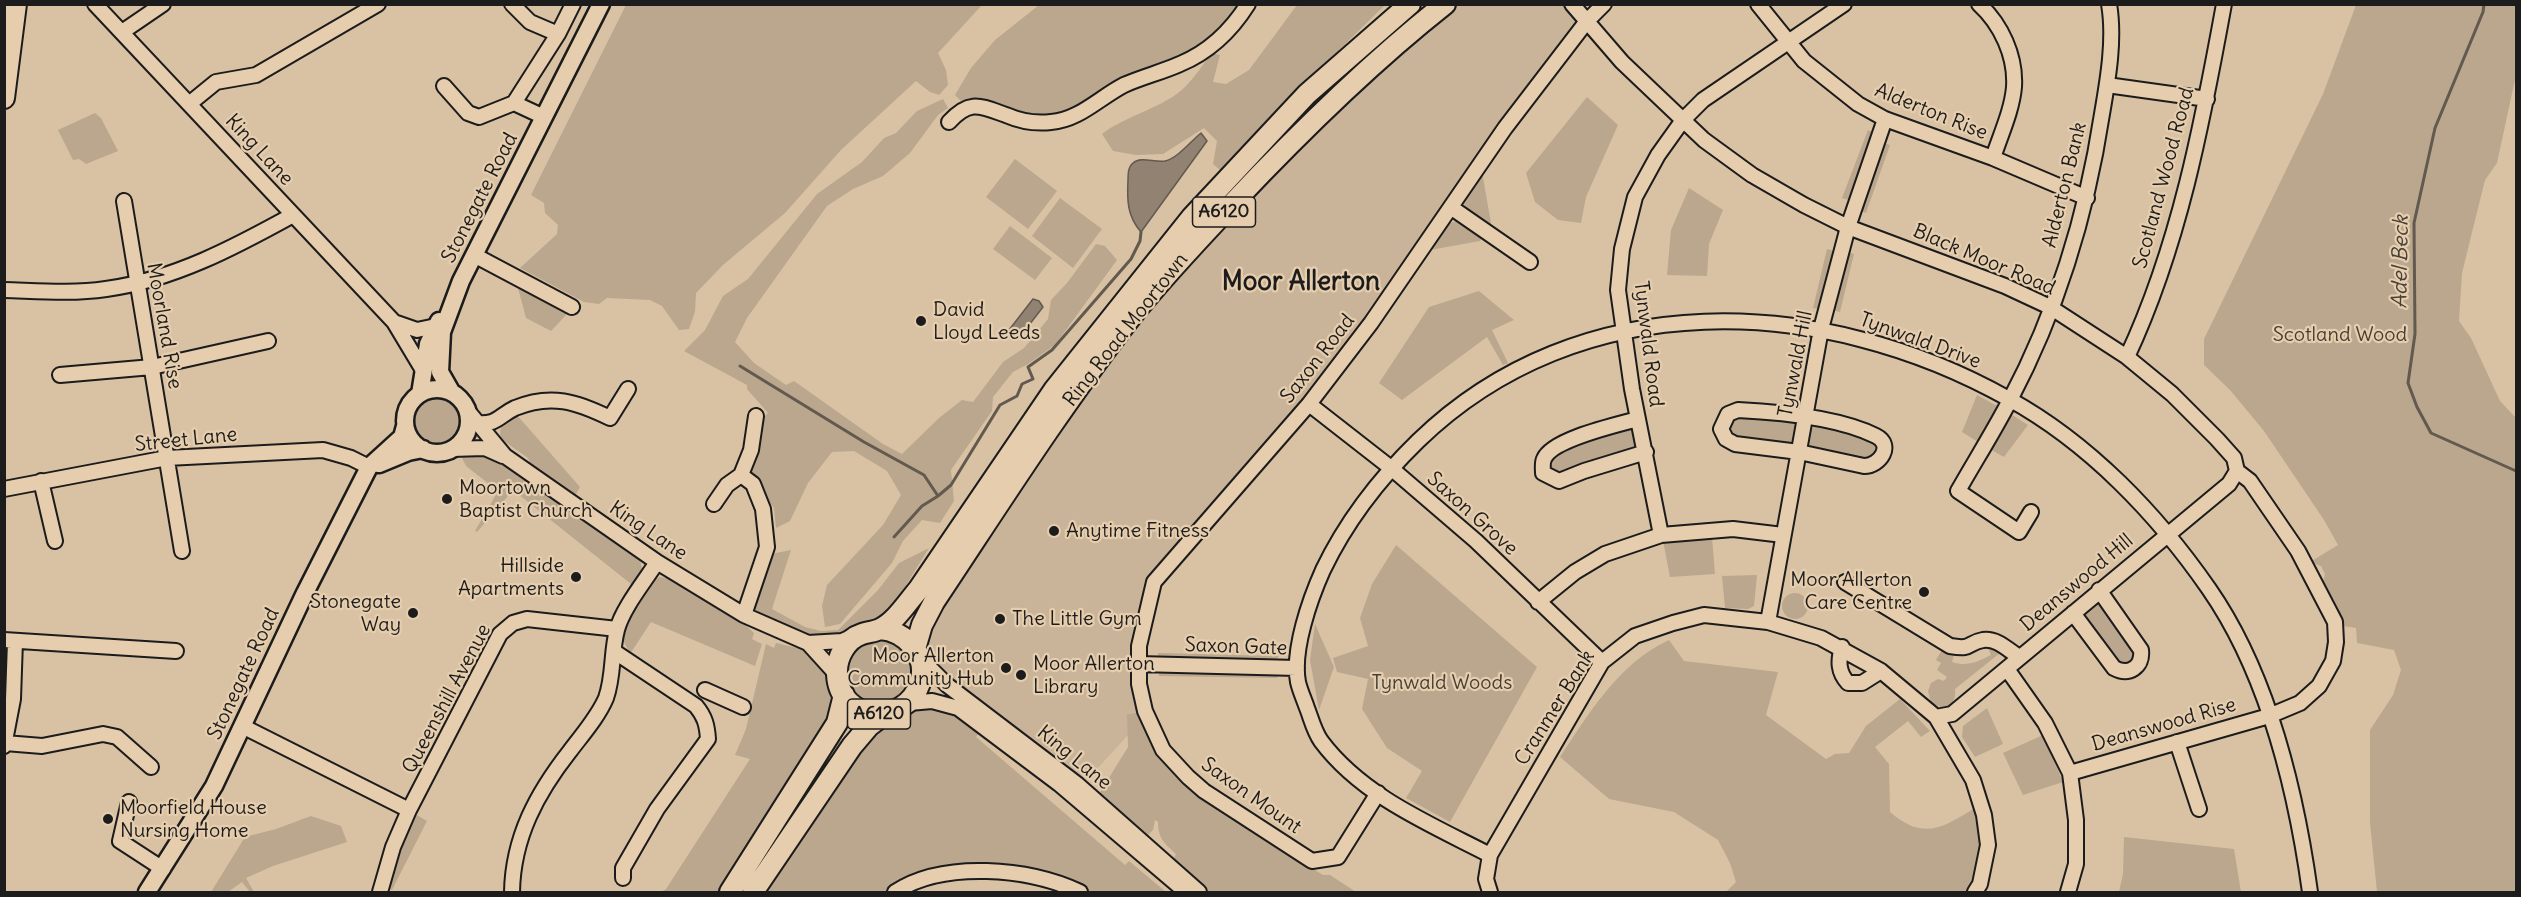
<!DOCTYPE html>
<style>
body{margin:0}
#map{position:relative;width:2521px;height:897px;overflow:hidden;background:#d9c2a4;font-family:Delius,sans-serif}
canvas{display:block}
.frame{position:absolute;inset:0;border:6px solid #1c1c1c;pointer-events:none}
</style>
<div id="map">
<canvas width="2521" height="897"></canvas>
<div class="frame"></div>
</div>
<script>
const context = document.querySelector('canvas').getContext('2d');
context.lineJoin = 'round';
function paint(path, color) { context.fillStyle = color; context.fill(path, 'evenodd'); }
function strokePath(path, color, width, dash) { context.strokeStyle = color; context.lineWidth = width; context.lineCap = dash ? 'butt' : 'round'; context.setLineDash(dash || []); context.stroke(path); }
function drawText(font, color, halo, rows, align = 'center') {
  context.font = font + ' Delius,sans-serif'; context.lineWidth = 4.5; context.setLineDash([]); context.textBaseline = 'middle'; context.strokeStyle = halo; context.fillStyle = color; for (const [text, x, y, turn = 0] of rows) {
    context.save(); context.translate(x, y); context.rotate((+turn || 0) * Math.PI / 180); context.textAlign = isNaN(turn) ? turn : align; if (halo) context.strokeText(text, 0, 0); context.fillText(text, 0, 0); context.restore();
  }
}
paint(new Path2D(`
 M1445,5H1572L1587,21L1371,323L1154,582L1139,646L1145,711L1127,714L1129,734L1096,770L1074,777L920,658L922,625L1034,449L1202,235Z`), '#c9b499');
paint(new Path2D(`
 M626,5V4L982,5L938,53L946,70L948,85L939,95L930,92L916,81L841,150L785,213L723,265L696,293L695,312L689,329L679,330L662,306L650,300L607,298L599,304L584,302L520,268L557,234L558,225L545,213L544,203L531,195Z
 M1039,5H1239L1222,29L1191,52L1116,83L1069,114L1055,117L1023,115L986,99L962,102L955,95L971,68L995,40Z
 M1297,5H1385L1291,97L1220,170L1213,164L1217,141L1204,128L1163,154L1136,155L1113,151L1102,134C1127,115 1165,107 1185,87C1195,77 1203,64 1212,53L1220,55L1213,82L1226,84L1249,70Z
 M2356,5H2516V75L2497,163L2485,180L2462,273L2459,321L2471,338L2500,401L2516,418V892H2377L2370,823V730L2393,695L2401,670L2394,650L2357,643L2356,628L2343,626L2323,582L2325,574L2321,566L2310,562L2338,545L2324,520L2264,431L2230,390L2204,365V339L2323,94Z
 M1587,97L1618,125L1586,197L1581,223L1558,220L1535,202L1526,173Z
 M943,99L948,108L938,115L910,153L883,176L853,189L827,206L747,318L735,342L754,363L786,385L794,381L883,444L902,454L939,418L962,400L973,402L1003,362L1024,348L1048,319L1051,300L1067,283L1096,244L1105,246L1117,260L1055,345L1028,364L1013,372L993,397L992,411L951,470L954,501L940,523L922,520L903,541L892,563L840,624L825,627L822,606L827,585L883,525L901,495L887,471L854,451L832,452L808,483L790,521L776,528L774,508L746,473L760,421L768,413L747,389V385L684,351L705,330L723,296L748,279L817,194L862,162L884,138L896,133L917,111Z
 M95,113L101,118L118,151L86,164L79,159L73,160L58,130Z
 M1868,130L1874,133L1849,200L1842,198Z
 M1884,143L1890,145L1866,213L1859,210Z
 M1015,159L1057,191L1028,229L986,197Z
 M1482,172L1491,223L1489,226C1478,219 1465,213 1463,200Z
 M1689,188L1723,210L1709,244L1707,276L1667,275L1671,230Z
 M1060,198L1102,229L1073,268L1032,236Z
 M1455,221L1460,222L1482,237L1480,241L1430,250L1442,228Z
 M1010,226L1052,258L1035,280L993,249Z
 M1827,249L1834,251L1820,309L1813,308Z
 M1846,252L1854,254L1840,312L1832,310Z
 M518,288L567,314L551,331L526,318Z
 M1479,291L1514,320L1492,330L1508,363L1503,365L1487,337L1402,400L1379,383L1429,307Z
 M1977,395L1999,407L1978,442L1962,432Z
 M413 420a24 24 0 1 1 48 0a24 24 0 1 1-48 0Z
 M2009,413L2028,425L2004,457L1988,448Z
 M516,414L580,487L575,496L532,467L528,458L501,439C498,425 505,420 516,414Z
 M1740,415L1790,420C1800,426 1798,439 1788,444L1729,436L1728,423L1733,416Z
 M1818,425L1870,438L1876,445L1878,451L1868,462L1811,449C1806,439 1807,429 1818,425Z
 M1629,428L1634,433V451L1561,475L1549,469L1548,459L1564,447Z
 M479,452L514,469L640,560L643,573L618,613L612,615L631,584L513,490L477,532L475,531L498,491L466,466L460,454Z
 M1712,537L1715,574L1670,577L1663,541Z
 M1396,545L1537,667L1450,822L1406,798L1422,771L1387,748L1362,709L1368,679L1337,672L1333,658L1368,646L1360,618L1372,584Z
 M929,548L893,606L880,617L861,623L830,643H808L744,615L771,554L791,550L772,609L805,627L821,631L838,630L878,590L899,563Z
 M1757,575L1754,606L1748,609L1725,608L1722,576Z
 M660,577L670,579L743,623L754,633L752,639L762,644L755,666L651,622L630,654L621,636C627,619 643,583 660,577Z
 M1782 606a13 13 0 1 1 26 0a13 13 0 1 1-26 0Z
 M2100,602L2136,652L2133,665L2116,664L2086,621L2085,611Z
 M1315,624L1334,667L1319,710L1310,660Z
 M847 672a33 33 0 1 1 66 0a33 33 0 1 1-66 0Z
 M1669,640L1684,661L1778,672L1766,715L1826,759L1835,754L1849,753L1866,726L1900,699L1930,731L1921,737L1908,721L1875,747L1889,764L1890,812C1923,840 1941,829 1975,808C1984,838 1982,864 1969,892H1726L1736,882L1730,863L1718,840L1674,812L1609,799L1560,757C1590,712 1618,664 1669,640Z
 M776,643L806,650L825,672L834,693L835,712L812,754L720,892H661L666,889L750,759L735,755L746,729L766,644L774,648Z
 M1943,648L1954,655L1952,662C1967,667 1977,662 1991,655L1988,648L2000,653L1955,689C1956,699 1953,705 1943,708L1931,703L1928,691L1931,683L1938,679L1944,681L1947,677L1937,670L1941,663L1936,660Z
 M1158,653L1278,656L1277,663L1158,660Z
 M1159,669L1278,672L1277,678L1159,676Z
 M931,707C952,710 964,719 979,733L976,737L1125,865L1129,861L1166,892H1091L1046,875L998,867L892,888L886,892H760L800,834L814,821L828,799L835,779L884,723L913,710Z
 M1987,708L2003,744L1975,757L1962,737L1963,726Z
 M1142,712L1185,783L1272,844L1323,875H1330L1356,892H1205L1174,858L1176,854C1164,843 1158,838 1158,822L1155,820L1153,830L1147,836L1138,830L1099,794L1128,747L1127,714Z
 M2043,735L2063,782L2023,795L2003,753Z
 M835,738L845,744L746,892H737Z
 M415,814L427,821L392,890L390,889C391,863 403,838 415,814Z
 M311,816L341,826L347,842L273,866L246,878L254,892H250L242,882L228,892H211L245,837L276,829Z
 M2124,837L2234,849L2241,892H2119L2123,874Z`), '#baa78e');
const water = new Path2D(`
 M1201,133L1207,141L1141,232C1127,216 1127,200 1128,180C1128,174 1128,167 1133,163C1141,156 1155,163 1165,161C1178,158 1191,141 1201,133Z
 M1033,299L1039,301L1043,307L1019,338L1009,330Z`);
paint(water, '#918271');
strokePath(water, '#62594f', 1.5);
strokePath(new Path2D(`
 M2484,4L2483,12L2435,128L2414,223L2415,334L2408,383L2417,407L2431,433L2516,471
 M740,366L864,442L924,475L938,496L951,485L1000,405L1017,396L1022,384L1033,379L1028,367L1052,350L1131,259L1140,241L1141,232
 M894,537L922,506L938,496`), '#62594f', 3);
const minor = new Path2D(`
 M95,4L394,322L424,372
 M512,4L530,22L558,34
 M1572,4L1622,62L1704,140L1752,175L1804,205L1848,227L2005,286L2050,307L2127,357L2172,394L2217,439L2234,458L2237,471L2250,481L2298,551L2335,622L2336,642L2333,661L2319,686L2300,703L2269,716L2070,773
 M1758,4L1804,61L1858,104L1885,119L1993,158L2087,198
 M1979,4C2001,24 2016,56 2014,87C2012,111 2000,136 1993,158
 M122,32L163,4
 M2107,85L2207,99
 M444,86L468,113L479,117L514,103
 M189,104L216,82L256,75L378,4
 M544,117L514,103L558,34L573,4
 M949,122C970,99 980,106 1006,115C1020,121 1035,124 1051,122C1079,120 1099,98 1124,85C1142,77 1162,72 1180,64C1209,52 1231,31 1248,4
 M124,201L182,551
 M1452,208L1530,262
 M474,255L572,307
 M4,290C38,291 72,294 106,289C173,280 235,247 293,215
 M394,322L417,330L436,326
 M2127,357C2179,246 2202,125 2224,4
 M60,375L152,367L268,341
 M1309,404L1391,468L1476,541L1602,662
 M467,410L505,456L657,562L744,615L808,643L842,641L854,636
 M1738,410C1778,412 1840,418 1876,436C1894,445 1880,466 1864,466L1799,452L1735,444L1726,439L1721,429L1728,414Z
 M1638,419C1617,425 1552,439 1544,459C1542,463 1543,469 1543,473L1559,481L1584,471L1646,452
 M476,423C498,425 498,416 515,408C551,393 577,402 610,418L628,389
 M451,449L485,448L503,456
 M41,481L55,541
 M4,489L167,458L323,450L351,458L369,467
 M714,504L727,485L741,475
 M2031,512L2019,532L1958,491C1975,461 1994,431 2010,400C2057,311 2087,212 2102,114C2108,79 2115,39 2109,4
 M1661,535L1632,389L1618,290L1622,249L1635,197L1658,155L1683,120L1703,100L1844,4
 M1845,582L1950,646C1974,650 1966,643 1983,640C1997,638 2008,650 2019,657
 M1538,602L1575,572L1605,554L1661,535L1733,529L1783,535
 M2073,613L2114,668C2129,676 2143,667 2141,650L2099,590
 M744,615L767,547L763,509L753,484L741,475L751,450L756,416
 M1768,622L1821,329L1848,227L1885,119
 M4,640L176,651
 M808,643L837,675
 M1842,647C1838,661 1838,672 1848,683H1862L1881,671
 M615,652L696,706C705,717 707,725 708,739L657,809L623,868V878
 M920,658L947,685L1077,784L1199,892
 M1138,664L1297,668
 M2007,669L2045,723L2070,773L2076,820V864L2068,892
 M705,690L743,707
 M909,703L932,701L958,708L1059,784L1186,892
 M1936,717L1952,714L2229,484L2237,471
 M244,727L409,810
 M2177,742L2199,809
 M5,743L42,746L103,734L117,737L151,767
 M4,746L13,699L15,641
 M1378,793L1338,857L1312,861L1204,791L1188,777L1163,750L1145,711L1139,684V646L1154,582L1309,404L1371,323L1505,128L1587,21L1604,4
 M129,802L120,841L163,869
 M1490,855C1430,824 1362,796 1321,741C1314,731 1311,718 1307,708C1304,699 1300,691 1298,682C1292,650 1310,599 1323,570C1346,522 1380,478 1418,441C1580,284 1822,294 2009,399C2089,443 2157,514 2209,589C2268,674 2296,791 2310,892
 M380,892L393,847L409,810L500,634L513,623L527,619L617,629
 M512,892C513,837 537,793 570,751C582,735 598,717 606,698C614,676 611,652 617,630C622,609 645,581 657,562
 M895,892C944,860 1029,868 1080,892
 M1490,892L1486,879L1490,855L1602,662L1635,636L1673,623L1704,615L1768,622L1821,638L1881,671L1936,717L1973,780L1984,815L1988,845L1980,884L1975,892`);
const major = new Path2D(`
 M405 421a32 32 0 1 1 64 0a32 32 0 1 1-64 0Z
 M452,393L440,372L442,332L461,281L601,4
 M420,394L428,344L439,321
 M379,464L408,452L423,449
 M147,892L214,786L305,593L369,467L402,437L405,426`);
const highway = new Path2D(`
 M4,98L16,4
 M880,629C906,631 929,656 920,683C905,728 839,722 837,674C836,658 846,639 862,634C867,632 874,632 880,629C895,622 907,603 918,590L1054,390L1192,217L1307,94L1410,4
 M915,649L922,625L934,602C998,506 1059,409 1130,318C1162,278 1198,240 1233,203C1299,133 1369,64 1445,4
 M730,892L837,723L844,695
 M753,892L852,746L869,726L885,714`);
strokePath(minor, '#1c1c1c', 18);
strokePath(major, '#1c1c1c', 21);
strokePath(highway, '#1c1c1c', 24);
strokePath(minor, '#e5cdad', 14);
strokePath(major, '#e5cdad', 16);
strokePath(highway, '#e5cdad', 20);
for (const [x, y, r, color] of [
 [921,321,6,"#1c1c1c"],
 [447,499,6,"#1c1c1c"],
 [1054,531,6,"#1c1c1c"],
 [576,577,6,"#1c1c1c"],
 [1924,592,6,"#1c1c1c"],
 [413,613,6,"#1c1c1c"],
 [1000,619,6,"#1c1c1c"],
 [1006,668,6,"#1c1c1c"],
 [1021,675,6,"#1c1c1c"],
 [108,819,6,"#1c1c1c"]
]) { const dot = new Path2D(); dot.arc(x, y, r, 0, 2 * Math.PI); context.fillStyle = color; context.fill(dot); strokePath(dot, '#e5cdad', 2); }
for (const [x, y, w] of [
 [1224,212,63],
 [879,714,63]
]) { const box = new Path2D(); box.roundRect(x - w / 2, y - 15, w, 30, 4.5); context.fillStyle = '#e5cdad'; context.fill(box); strokePath(box, '#1c1c1c', 1.5); }
drawText('bold 18px', '#1c1c1c', null, [
 ["A6120",1224,212],
 ["A6120",879,714]
]);
drawText('20px', '#1c1c1c', '#e5cdad', [
 ["Alderton Rise",1931,112,22],
 ["King Lane",259,150,47],
 ["Scotland Wood Road",2164,178,-75],
 ["Alderton Bank",2065,185,-76],
 ["Stonegate Road",480,198,-63],
 ["Black Moor Road",1984,260,23],
 ["Moorland Rise",164,326,80],
 ["Ring Road Moortown",1126,330,-52],
 ["Tynwald Drive",1920,341,20],
 ["Tynwald Road",1648,344,83],
 ["Saxon Road",1318,359,-52],
 ["Tynwald Hill",1796,364,-79],
 ["Street Lane",186,440,-6],
 ["Saxon Grove",1472,514,42],
 ["King Lane",648,531,34],
 ["Deanswood Hill",2077,583,-40],
 ["Saxon Gate",1236,647,2],
 ["Stonegate Road",244,674,-65],
 ["Queenshill Avenue",447,699,-62],
 ["Cranmer Bank",1555,708,-58],
 ["Deanswood Rise",2164,725,-16],
 ["King Lane",1074,758,39],
 ["Saxon Mount",1251,796,35]
]);
drawText('20px', '#1c1c1c', '#e5cdad', [
 ["David",933,310],
 ["Lloyd Leeds",933,333],
 ["Moortown",459,488],
 ["Baptist Church",459,511],
 ["Anytime Fitness",1066,531],
 ["Hillside",564,566,"right"],
 ["Apartments",564,589,"right"],
 ["Moor Allerton",1912,580,"right"],
 ["Care Centre",1912,603,"right"],
 ["Stonegate",401,602,"right"],
 ["Way",401,625,"right"],
 ["The Little Gym",1012,619],
 ["Moor Allerton",994,656,"right"],
 ["Community Hub",994,679,"right"],
 ["Moor Allerton",1033,664],
 ["Library",1033,687],
 ["Moorfield House",120,808],
 ["Nursing Home",120,831]
], 'left');
drawText('20px', '#443f38', '#e5cdad', [
 ["Scotland Wood",2340,335],
 ["Tynwald Woods",1442,683]
]);
drawText('italic 21px', '#45403a', '#e5cdad', [
 ["Adel Beck",2401,262,-89]
]);
drawText('bold 26px', '#1c1c1c', '#e5cdad', [
 ["Moor Allerton",1301,283]
]);
</script>
